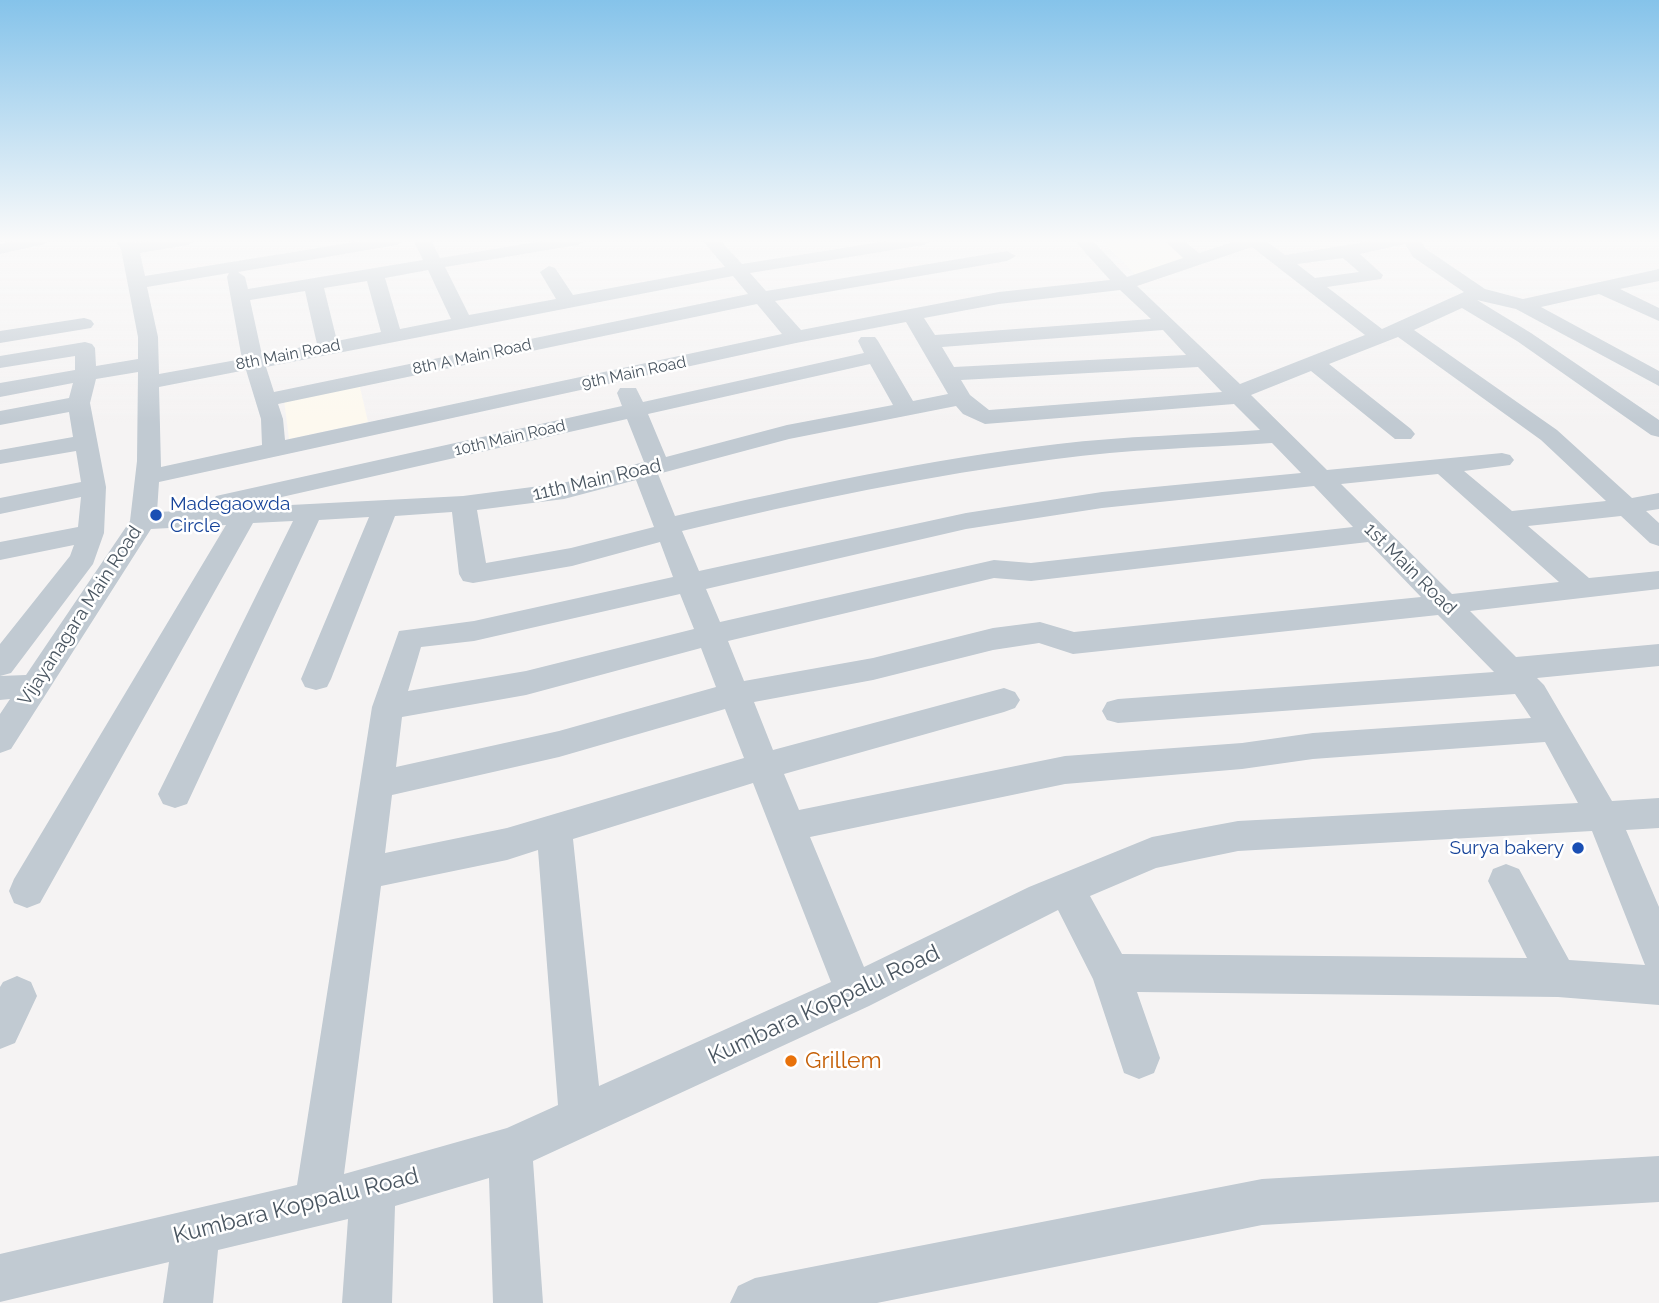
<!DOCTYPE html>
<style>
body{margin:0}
canvas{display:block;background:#f5f3f3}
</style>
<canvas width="1659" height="1303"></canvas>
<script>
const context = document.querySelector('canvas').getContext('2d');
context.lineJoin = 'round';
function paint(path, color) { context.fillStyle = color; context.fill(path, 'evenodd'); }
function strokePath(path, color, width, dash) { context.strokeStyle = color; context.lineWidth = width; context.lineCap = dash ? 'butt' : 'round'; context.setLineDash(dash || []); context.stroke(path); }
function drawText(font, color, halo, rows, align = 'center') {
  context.font = font + ' Raleway,sans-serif'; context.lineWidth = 5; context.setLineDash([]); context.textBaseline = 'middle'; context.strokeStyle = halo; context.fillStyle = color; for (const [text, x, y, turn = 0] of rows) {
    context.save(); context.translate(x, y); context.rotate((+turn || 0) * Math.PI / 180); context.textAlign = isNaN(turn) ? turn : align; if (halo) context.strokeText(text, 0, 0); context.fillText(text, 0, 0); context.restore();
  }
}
paint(new Path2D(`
 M1101,240H1167L1188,259L1136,275Z
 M359,383L368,422L289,439L284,400Z`), '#fdf9ef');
paint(new Path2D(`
 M17,240H48L45,244L0,254V244Z
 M115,240H133L135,243L156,240H197L188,245L140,253L145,276L367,240H406L397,245L238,272L245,277L248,289L423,260L413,240H431L440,258L548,240H587L578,245L445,267L469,315L556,299L540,272L549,266L555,268L573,295L725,267L702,240H720L742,264L893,240H933L924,245L750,273L766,291L1007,251L1016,256L1007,261L775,301L801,330L999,292L1110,280L1074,240H1092L1127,277L1183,258L1164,240H1183L1199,253L1239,240H1265L1285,255L1378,240H1420L1426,249L1485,289L1523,299L1659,269V281L1620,289L1659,308V321L1599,294L1541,307L1659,371V386L1516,309L1477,300L1531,333L1659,420V437L1651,435L1517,341L1462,308L1414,330L1557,430L1632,498L1659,493V509L1646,511L1659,523V546L1650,543L1621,516L1528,526L1589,578L1659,571V589L1470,611L1516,657L1659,644V666L1537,678L1544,685L1612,801L1659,798V828L1626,830L1659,907V1005L1558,997L1137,992L1160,1058L1154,1073L1139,1079L1124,1073L1093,979L1058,910L869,1006L533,1161L543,1303H493L489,1178L395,1206L392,1303H342L348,1219L218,1250L213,1303H163L169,1262L0,1302V1254L297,1185L372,707L399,631L474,621L673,577L660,542L572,566L473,583L463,581L459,574L452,512L395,516L331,679L327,687L316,690L305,687L301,679L369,517L319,520L187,804L175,808L163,804L158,794L293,521L253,523L40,903L27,908L14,903L9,891L14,879L226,525L151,529L11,749L0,753V714L10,699L0,700V676L26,675L130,521L137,461L138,372L96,379L90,403L106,487L104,533L93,564L11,673L0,676V644L70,556L74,545L0,560V542L78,527L81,497L0,514V498L81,482L76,451L0,464V450L73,437L69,412L0,425V411L69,398L73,383L0,397V383L75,370V356L0,368V356L85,342L92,344L95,348L96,366L138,359V337L121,249ZM1405,244L1413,257L1464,292L1382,329L1327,287L1381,279L1383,275L1360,254ZM1252,247L1365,335L1240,384L1137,286ZM1343,258L1359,272L1315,278L1297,264ZM428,270L451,319L400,329L385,278ZM229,273L227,277L242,359L159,374L158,337L147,287ZM733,276L748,294L274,392L266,367ZM367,281L381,332L337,341L324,288ZM1120,290L1151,319L935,335L924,318L999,304ZM305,291L317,344L262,355L250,300ZM757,304L782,334L285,440L283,419L278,404ZM906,322L948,394L913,401L878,341L875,337H861L858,341L864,353L643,402L636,388H620L617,393L622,406L216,496L212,502L221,509L157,512L159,482L796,343ZM1163,330L1186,355L954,367L942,347ZM1398,337L1541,440L1606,501L1512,511L1464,471L1510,465L1514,460L1510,455L1502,453L1327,470L1251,395L1311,371L1395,439H1411L1415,434L1411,429L1329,364ZM870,364L893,405L787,425L666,457L648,414ZM1198,367L1222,392L989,410L970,395L961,380ZM246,370L261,419L262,445L161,467L159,387ZM1234,404L1260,430C1193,435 1124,436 1058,444C929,459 802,487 675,516L658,474L789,439L956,406L963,414L985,424ZM627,419L644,462L563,483L463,496L233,508ZM1272,443L1301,473L1102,492L966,513L699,571L682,531C806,501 929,475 1056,459C1127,449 1201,448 1272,443ZM1438,474L1559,582L1452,594L1341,484ZM636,480L654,527L571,548L486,563L477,510L564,499ZM1314,486L1353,527L1031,563L994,560L720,622L706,589L966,529L1102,508ZM1368,542L1421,597L1074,632L1040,622L993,628L873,658L744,681L728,641L994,578L1031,581ZM680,594L694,629L526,671L408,691L421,647L474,641ZM1438,615L1494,672L1118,699L1107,702L1102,711L1107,720L1118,723L1515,694L1531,718L1313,733L1242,743L1065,756L799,810L784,774L1004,712L1015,708L1020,700L1015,692L1004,688L773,750L754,702L873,680L993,650L1039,643L1073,654ZM701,648L716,687L559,731L396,767L402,717L526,695ZM725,709L744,758L507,828L385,853L392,795L559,757ZM1545,742L1578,803L1238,821L1152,837L1029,887L864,967L810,837L1065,784L1242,769L1313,759ZM753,783L831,982L599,1086L573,839ZM1592,831L1645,965L1569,960L1519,869L1506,864L1493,869L1488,881L1527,958L1122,954L1090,896L1156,868L1238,851ZM538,850L558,1105L507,1128L344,1174L381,886L507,860Z
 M84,318L91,320L94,324L91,328L0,343V331Z
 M17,976L31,982L37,996L15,1043L0,1049V987L3,982Z
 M1659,1156V1202L1262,1225L877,1303H730L738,1286L755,1278L1262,1179Z`), '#c1cad2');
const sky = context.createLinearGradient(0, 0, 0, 422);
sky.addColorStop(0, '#85c3ea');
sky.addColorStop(0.57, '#fafafa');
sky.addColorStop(1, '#fafafa00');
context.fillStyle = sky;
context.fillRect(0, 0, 1659, 422);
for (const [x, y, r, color] of [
 [156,515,7,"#1a4fb4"],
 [1578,848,7,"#1a4fb4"],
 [791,1061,7,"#e8710a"]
]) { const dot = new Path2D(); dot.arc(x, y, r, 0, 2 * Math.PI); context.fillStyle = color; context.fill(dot); strokePath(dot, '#fff', 2.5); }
drawText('16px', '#4a5661', '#fff', [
 ["8th Main Road",288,355,-11],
 ["8th A Main Road",472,357,-12],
 ["9th Main Road",634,373,-12],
 ["10th Main Road",510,438,-13]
]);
drawText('19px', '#4a5661', '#fff', [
 ["11th Main Road",597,480,-13],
 ["1st Main Road",1410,569,45],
 ["Vijayanagara Main Road",80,616,-57]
]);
drawText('19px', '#164399', '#fff', [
 ["Madegaowda",170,504],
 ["Circle",170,526],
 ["Surya bakery",1564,848,"right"]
], 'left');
drawText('23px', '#4a5661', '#fff', [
 ["Kumbara Koppalu Road",824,1005,-25],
 ["Kumbara Koppalu Road",296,1206,-14]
]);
drawText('23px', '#c56008', '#fff', [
 ["Grillem",805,1061]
], 'left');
</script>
